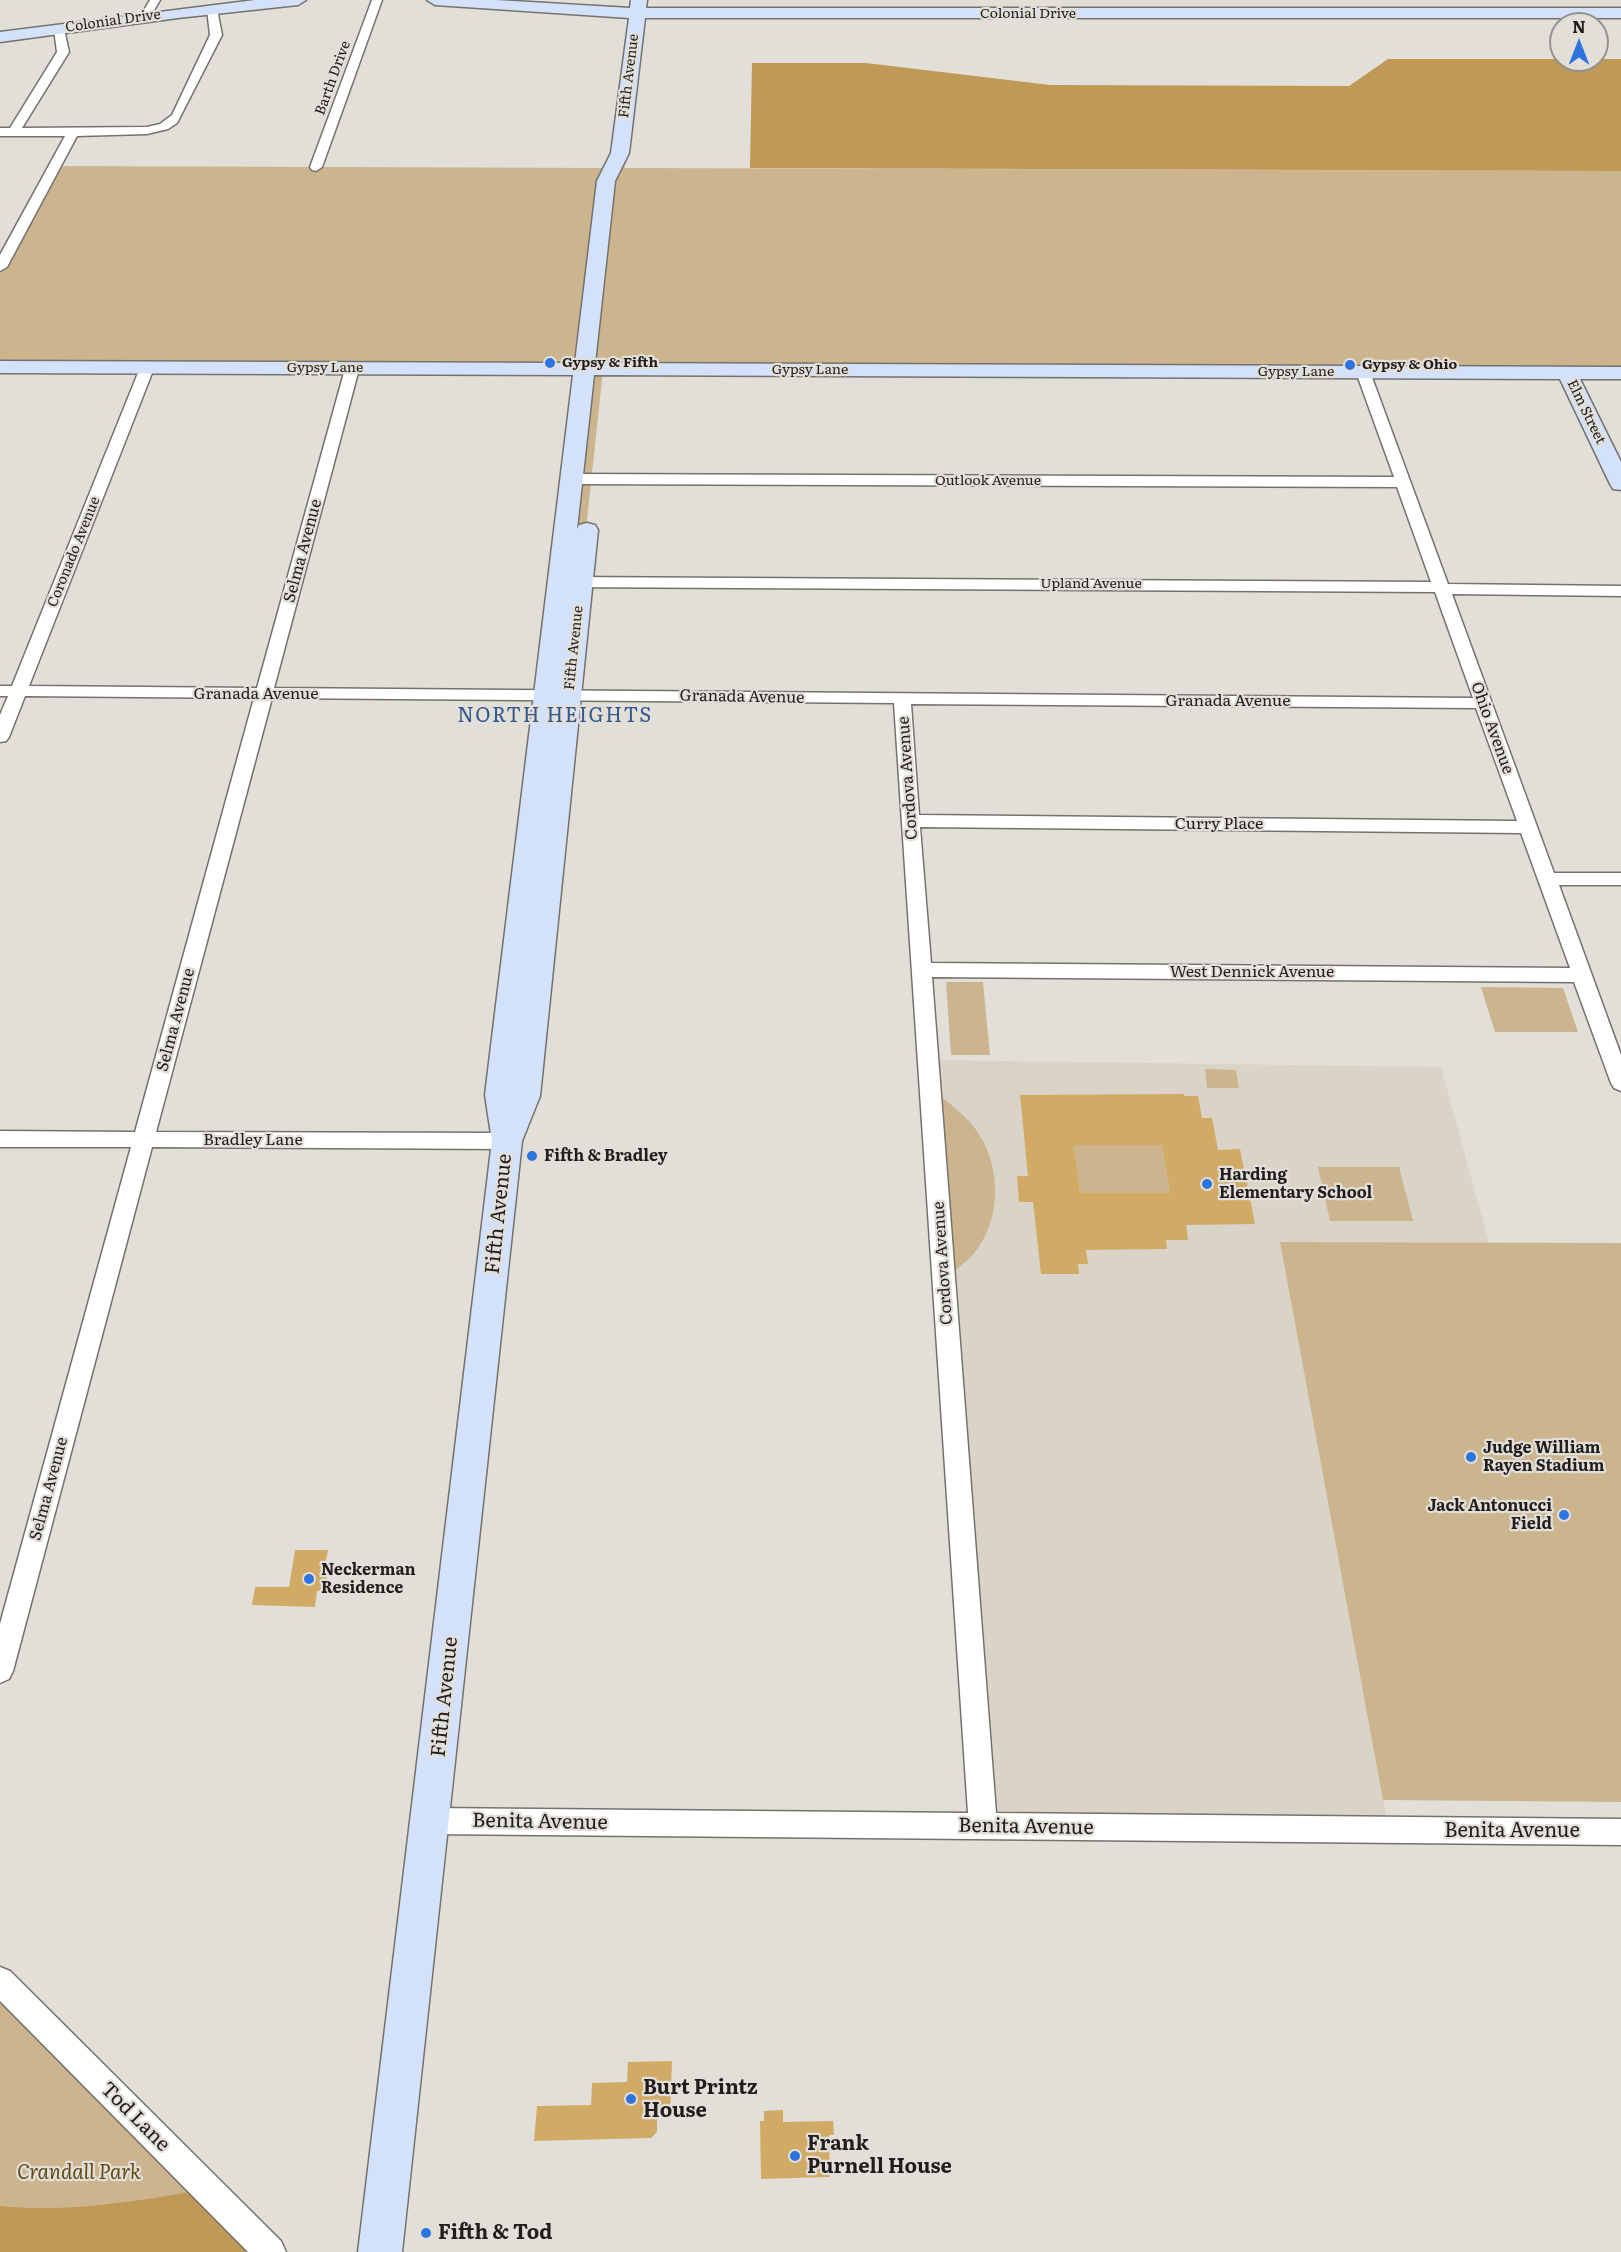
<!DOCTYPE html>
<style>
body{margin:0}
#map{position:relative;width:1621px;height:2252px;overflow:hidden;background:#e2dfd9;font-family:Literata,serif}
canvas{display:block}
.north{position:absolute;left:1549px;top:12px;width:60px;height:60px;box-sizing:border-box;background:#e2dfd9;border:2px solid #94928d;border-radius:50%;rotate:0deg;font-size:16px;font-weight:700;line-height:24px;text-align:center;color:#201e1c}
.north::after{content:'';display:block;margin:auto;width:21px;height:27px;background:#2d74e0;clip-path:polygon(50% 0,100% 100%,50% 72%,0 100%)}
</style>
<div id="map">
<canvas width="1621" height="2252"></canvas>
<div class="north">N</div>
</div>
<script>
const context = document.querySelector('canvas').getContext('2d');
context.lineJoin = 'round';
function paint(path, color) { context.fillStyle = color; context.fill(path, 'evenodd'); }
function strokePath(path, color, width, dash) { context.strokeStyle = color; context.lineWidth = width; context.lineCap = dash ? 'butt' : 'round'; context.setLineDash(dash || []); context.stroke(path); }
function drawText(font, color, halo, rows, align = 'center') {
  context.font = font + ' Literata,serif'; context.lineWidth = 4.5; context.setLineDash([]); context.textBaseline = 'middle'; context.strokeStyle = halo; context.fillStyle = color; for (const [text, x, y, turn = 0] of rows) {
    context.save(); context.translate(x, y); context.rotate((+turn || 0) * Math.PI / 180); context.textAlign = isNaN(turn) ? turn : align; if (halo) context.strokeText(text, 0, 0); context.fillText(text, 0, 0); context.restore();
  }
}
paint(new Path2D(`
 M928,1060L1441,1067L1489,1243L1280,1242L1389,1830L983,1827Z`), '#dad3c7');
paint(new Path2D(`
 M620,153L625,168L1621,171V373L603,370L567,708L583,370L0,367V267L55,166L611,168Z
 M946,982H983L990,1055H951Z
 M1481,987L1563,988L1578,1032H1495Z
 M1205,1069L1236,1070L1239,1088H1207Z
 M930,1088C949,1103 972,1119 983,1141C1000,1174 1000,1217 978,1248C970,1260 955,1270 944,1280Z
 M1074,1145H1162L1170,1193H1080Z
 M1318,1167H1399L1413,1221H1330Z
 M1280,1242L1621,1243V1802L1383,1800Z
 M0,1981L270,2252H0Z`), '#ccb58e');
paint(new Path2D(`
 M1388,59H1621V171L750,168L752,63H866L1050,85L1349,86Z
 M207,2189L269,2252H0V2206C69,2213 139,2201 207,2189Z`), '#bf9955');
paint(new Path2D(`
 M1184,1094V1096H1198L1202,1118H1212L1218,1150L1240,1149L1255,1224L1186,1225L1188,1240H1166L1167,1249L1086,1250L1088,1264H1078L1079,1274H1041L1033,1202H1019L1017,1176H1028L1020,1095ZM1074,1145H1162L1170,1193H1080Z
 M295,1550H328L324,1571H328L325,1590L317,1591L315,1607L252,1605L255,1587H289Z
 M672,2061L670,2112H657V2132L651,2138L534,2141L537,2106L591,2105L592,2083L627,2082L628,2062Z
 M783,2110V2122L833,2121L834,2135H829L830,2177L761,2179L760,2121H764V2111Z`), '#d1ab66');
const street = new Path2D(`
 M150,0H160L149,19H141L140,17Z
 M372,0H382L322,167L316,171L312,170L310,167Z
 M212,6L217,9L222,35L177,123L168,129L147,134L77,136L7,267L0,271V255L65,136H0V128H10L57,52L54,29L55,27L59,26L64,29L69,52L22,128L147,127L160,124L172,115L210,35L207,9Z
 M147,364L154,368L29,686L257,688L345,369L352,365L359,369L274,688L1473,698L1435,592L566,587L558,582L566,577L1431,582L1397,487L573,484L565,479L573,474L1394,477L1356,372L1363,368L1370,372L1448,584L1621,586V596L1452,594L1554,873H1621V885H1559L1621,1055V1091L1614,1088L1611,1083L1574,982L932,977L996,1813L1621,1819V1845L431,1834L421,1830L417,1821L421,1812L431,1808L968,1813L894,703L272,698L156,1132L507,1133L514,1135L518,1141L514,1147L507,1149L152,1147L13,1671L9,1679L0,1683V1624L131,1147H0V1131L135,1132L254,698L25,696L9,737L6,741L0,742V715L8,696H0V686H12L140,368ZM911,704L1476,708L1517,821L919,815ZM920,827L1521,833L1570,968L931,963Z
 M0,1967L10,1971L281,2241L286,2252H248L0,2001Z`);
const secondary = new Path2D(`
 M255,0H306L298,5L178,18L0,42V32Z
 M427,0H496L630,8L631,0H647L646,8H1621V18H645L629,153L615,181L595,363L1621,367V379H1580L1621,462V490L1613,489L1610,484L1560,379L594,375L577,529L579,525L587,523L595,525L598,530L540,1096L522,1141L402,2252H358L492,1141L485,1095L573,375L0,373V361L575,363L597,181L611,153L629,18L435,5Z`);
strokePath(street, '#75726d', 3);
strokePath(secondary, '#75726d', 3);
paint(street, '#fff');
paint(secondary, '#d3e2fa');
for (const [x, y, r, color] of [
 [550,363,6,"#2d74e0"],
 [1350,365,6,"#2d74e0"],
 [532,1156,6,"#2d74e0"],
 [1207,1184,6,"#2d74e0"],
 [1471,1457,6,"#2d74e0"],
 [1564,1515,6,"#2d74e0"],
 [309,1579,6,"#2d74e0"],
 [631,2099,6,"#2d74e0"],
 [795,2156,6,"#2d74e0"],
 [426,2233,6,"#2d74e0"]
]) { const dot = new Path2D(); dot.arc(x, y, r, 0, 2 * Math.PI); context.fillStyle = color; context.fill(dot); strokePath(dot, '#e2dfd9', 2); }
drawText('14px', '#201e1c', '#e2dfd9', [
 ["Colonial Drive",1028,14],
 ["Colonial Drive",113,21,-8],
 ["Fifth Avenue",629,76,-83],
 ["Barth Drive",333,78,-70],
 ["Gypsy Lane",325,368],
 ["Gypsy Lane",810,370],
 ["Gypsy Lane",1296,372],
 ["Elm Street",1586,412,64],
 ["Outlook Avenue",988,481],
 ["Coronado Avenue",74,552,-68],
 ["Upland Avenue",1091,584],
 ["Fifth Avenue",574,648,-84]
]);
drawText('bold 14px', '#201e1c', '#e2dfd9', [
 ["Gypsy & Fifth",562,363],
 ["Gypsy & Ohio",1362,365]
], 'left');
drawText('16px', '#201e1c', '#e2dfd9', [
 ["Selma Avenue",303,551,-75],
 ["Granada Avenue",256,694],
 ["Granada Avenue",742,697,1],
 ["Granada Avenue",1228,701],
 ["Ohio Avenue",1492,728,70],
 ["Cordova Avenue",908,778,-94],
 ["Curry Place",1219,824],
 ["West Dennick Avenue",1252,972],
 ["Selma Avenue",176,1020,-75],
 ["Bradley Lane",253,1140],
 ["Cordova Avenue",943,1263,-94],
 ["Selma Avenue",49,1489,-75]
]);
drawText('bold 16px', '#201e1c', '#e2dfd9', [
 ["Fifth & Bradley",544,1156],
 ["Harding",1219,1175],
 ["Elementary School",1219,1193],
 ["Judge William",1483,1448],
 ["Rayen Stadium",1483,1466],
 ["Jack Antonucci",1552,1506,"right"],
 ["Field",1552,1524,"right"],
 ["Neckerman",321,1570],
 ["Residence",321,1588]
], 'left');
context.letterSpacing = '1.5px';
drawText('20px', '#34578e', '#e2dfd9', [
 ["NORTH HEIGHTS",555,716]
]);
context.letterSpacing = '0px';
drawText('20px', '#201e1c', '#e2dfd9', [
 ["Fifth Avenue",499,1214,-84],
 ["Fifth Avenue",445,1697,-84],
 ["Benita Avenue",540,1822,1],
 ["Benita Avenue",1026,1827,1],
 ["Benita Avenue",1512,1831],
 ["Tod Lane",135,2117,45]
]);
drawText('bold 20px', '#201e1c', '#e2dfd9', [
 ["Burt Printz",643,2088],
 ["House",643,2111],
 ["Frank",807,2144],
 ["Purnell House",807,2167],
 ["Fifth & Tod",438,2233]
], 'left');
drawText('italic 20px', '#654a16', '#e2dfd9', [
 ["Crandall Park",79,2173]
]);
</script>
